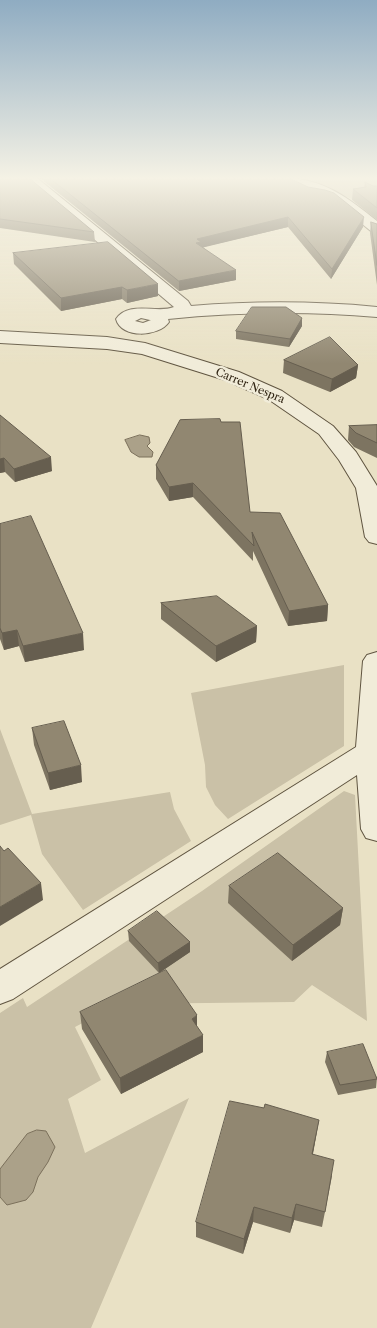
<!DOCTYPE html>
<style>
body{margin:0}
canvas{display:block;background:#e9e1c5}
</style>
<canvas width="377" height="1328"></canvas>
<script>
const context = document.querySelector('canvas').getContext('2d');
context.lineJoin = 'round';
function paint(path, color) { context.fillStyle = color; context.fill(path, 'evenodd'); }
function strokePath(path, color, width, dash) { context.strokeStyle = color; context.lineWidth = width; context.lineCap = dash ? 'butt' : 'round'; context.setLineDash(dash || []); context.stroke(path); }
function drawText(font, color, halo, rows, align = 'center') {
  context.font = font + ' "Libre Caslon Text",serif'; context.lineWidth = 5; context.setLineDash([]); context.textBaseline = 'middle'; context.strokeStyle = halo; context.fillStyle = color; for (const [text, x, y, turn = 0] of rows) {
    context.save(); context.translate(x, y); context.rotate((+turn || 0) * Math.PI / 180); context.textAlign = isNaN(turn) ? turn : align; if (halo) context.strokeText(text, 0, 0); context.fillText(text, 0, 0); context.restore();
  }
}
paint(new Path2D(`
 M300,178H377V199H352Z
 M344,665V746L228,819L215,805L206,787L205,765L191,693Z
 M0,729L32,814L170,792L174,809L191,841L83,910L42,854L31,815L0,825Z
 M344,791L355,795L367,1021L312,985L294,1002L119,1004L75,1027L101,1080L68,1099L85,1153L189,1098L91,1328H0V1013L23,998L27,1007L202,891Z`), '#cac1a7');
const water = new Path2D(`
 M140,435L149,437L150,443L147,446L153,452L152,457H139L131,452L125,440Z
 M37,1130L46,1131L55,1147L48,1162L38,1177L33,1192L26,1200L7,1205L0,1197V1169L27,1134Z`);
paint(water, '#aba189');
strokePath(water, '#7b705b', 1);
const minor = new Path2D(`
 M22,178H37L188,301L191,306C253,301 315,301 377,307V317C307,311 238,312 168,319L169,322C159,337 121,339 116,319C129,300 157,314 174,307ZM141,318L150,320H151L143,323L135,321Z
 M284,178C323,178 348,198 377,221V234L372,232L334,201L286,181Z
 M0,331L107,337L145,343L239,372L282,391L333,426L356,452L377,486V544L369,542L365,537L356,488L339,460L319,434L268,399L225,380L142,354L107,349L0,343Z
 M377,652V841L366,838L361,829L357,775L13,999L0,1004V969L356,747L363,661L367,655Z`);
strokePath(minor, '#605541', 2);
paint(minor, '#f1ecd9');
paint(new Path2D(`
 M0,178L94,232L95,242L0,228Z
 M40,178H289L363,227L331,279L288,227L203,247L236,280L179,291Z
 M365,182L373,186H377V220L352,200L353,189L364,188Z
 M371,222L377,224V285L370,233Z
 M13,253L158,296L127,303L122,299L61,311L14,264Z
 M302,318V326L289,347L236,339V331Z
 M284,360L358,365L356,378L330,392L283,373Z
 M0,415L52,471L15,482L5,472L0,473Z
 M221,422L250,512L328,605L327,621L288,626L253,551V561L193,497L169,501L156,479V465Z
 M377,425V458L354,447L348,440L349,426Z
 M0,524L84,650L25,662L19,646L4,650L0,639Z
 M161,603L257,626L256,642L216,662L161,619Z
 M32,728L82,782L50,790L34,745Z
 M229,886L343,908L340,925L292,961L228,903Z
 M128,931L190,942V952L159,973L129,941Z
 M80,1012L197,1027L203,1052L121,1094L82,1029Z
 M327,1052L377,1077L376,1088L338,1095L325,1062Z
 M319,1120L313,1154L332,1176L322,1227L294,1220L290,1233L253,1222L243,1254L196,1237V1222Z`), '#7d7461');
paint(new Path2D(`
 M288,217V227L201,248L197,243V239Z
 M364,217L363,227L331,279L332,269Z
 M236,270V280L179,291V281Z
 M158,284V296L127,303V290Z
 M122,287V299L61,311V298Z
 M302,318V326L289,347L290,339Z
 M358,365L356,378L330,392L332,379Z
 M51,457L52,471L15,482L14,469Z
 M4,458L5,472L0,473V459Z
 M193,483V497L169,501V487Z
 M328,605L327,621L288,626L289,611Z
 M257,626L256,642L216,662V646Z
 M17,630L19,646L4,650L2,633Z
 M83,633L84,650L25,662L23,646Z
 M81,765L82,782L50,790L48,773Z
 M41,883L43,900L0,926V907Z
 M343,908L340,925L292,961L293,945Z
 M190,942V952L159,973L158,963Z
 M197,1015V1032L192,1019Z
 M203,1035V1052L121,1094L120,1078Z
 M319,1120L316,1136L310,1169L312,1154Z
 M296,1204L294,1220L290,1233L292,1218Z
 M254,1207L253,1222L243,1254L244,1239Z`), '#665e4f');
const building = new Path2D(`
 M0,178H29L94,232L0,219Z
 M50,178H289L308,187L325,190L334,193L364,217L332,269L288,217L197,239L201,242L196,243L236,270L179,281Z
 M365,182L373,186H377V208L353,189L366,187Z
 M371,222L377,224V265Z
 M108,242L158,284L127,290L122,287L61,298L13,253Z
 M252,307H286L302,318L290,339L236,331Z
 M330,337L358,365L332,379L284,360Z
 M0,415L51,457L14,469L4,458L0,459Z
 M220,419L221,422H240L250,512L280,513L328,605L289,611L252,532L254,546L193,483L169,487L156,465L180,420Z
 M377,425V443L356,433L349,426Z
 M31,516L83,633L23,646L17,630L2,633L0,628V524Z
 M217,596L257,626L216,646L161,603Z
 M64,721L81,765L48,773L32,728Z
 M0,846L4,851L8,848L41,883L0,907Z
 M278,853L343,908L293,945L229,886Z
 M157,911L190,942L158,963L128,931Z
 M166,970L197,1015L192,1019L203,1035L120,1078L80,1012Z
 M363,1044L377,1079L340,1085L327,1052Z
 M230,1101L264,1108L265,1104L319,1120L312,1154L334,1160L325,1212L296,1204L292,1218L254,1207L244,1239L196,1222Z`);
paint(building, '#918771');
strokePath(building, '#665e4f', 1);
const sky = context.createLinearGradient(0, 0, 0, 364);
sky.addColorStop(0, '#8facc2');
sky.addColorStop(0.49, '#f5f2e5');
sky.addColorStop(1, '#f5f2e500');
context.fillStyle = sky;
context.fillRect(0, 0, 377, 364);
drawText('11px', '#322615', '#f1ecd9', [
 ["Carrer Nespra",250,386,23]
]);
</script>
